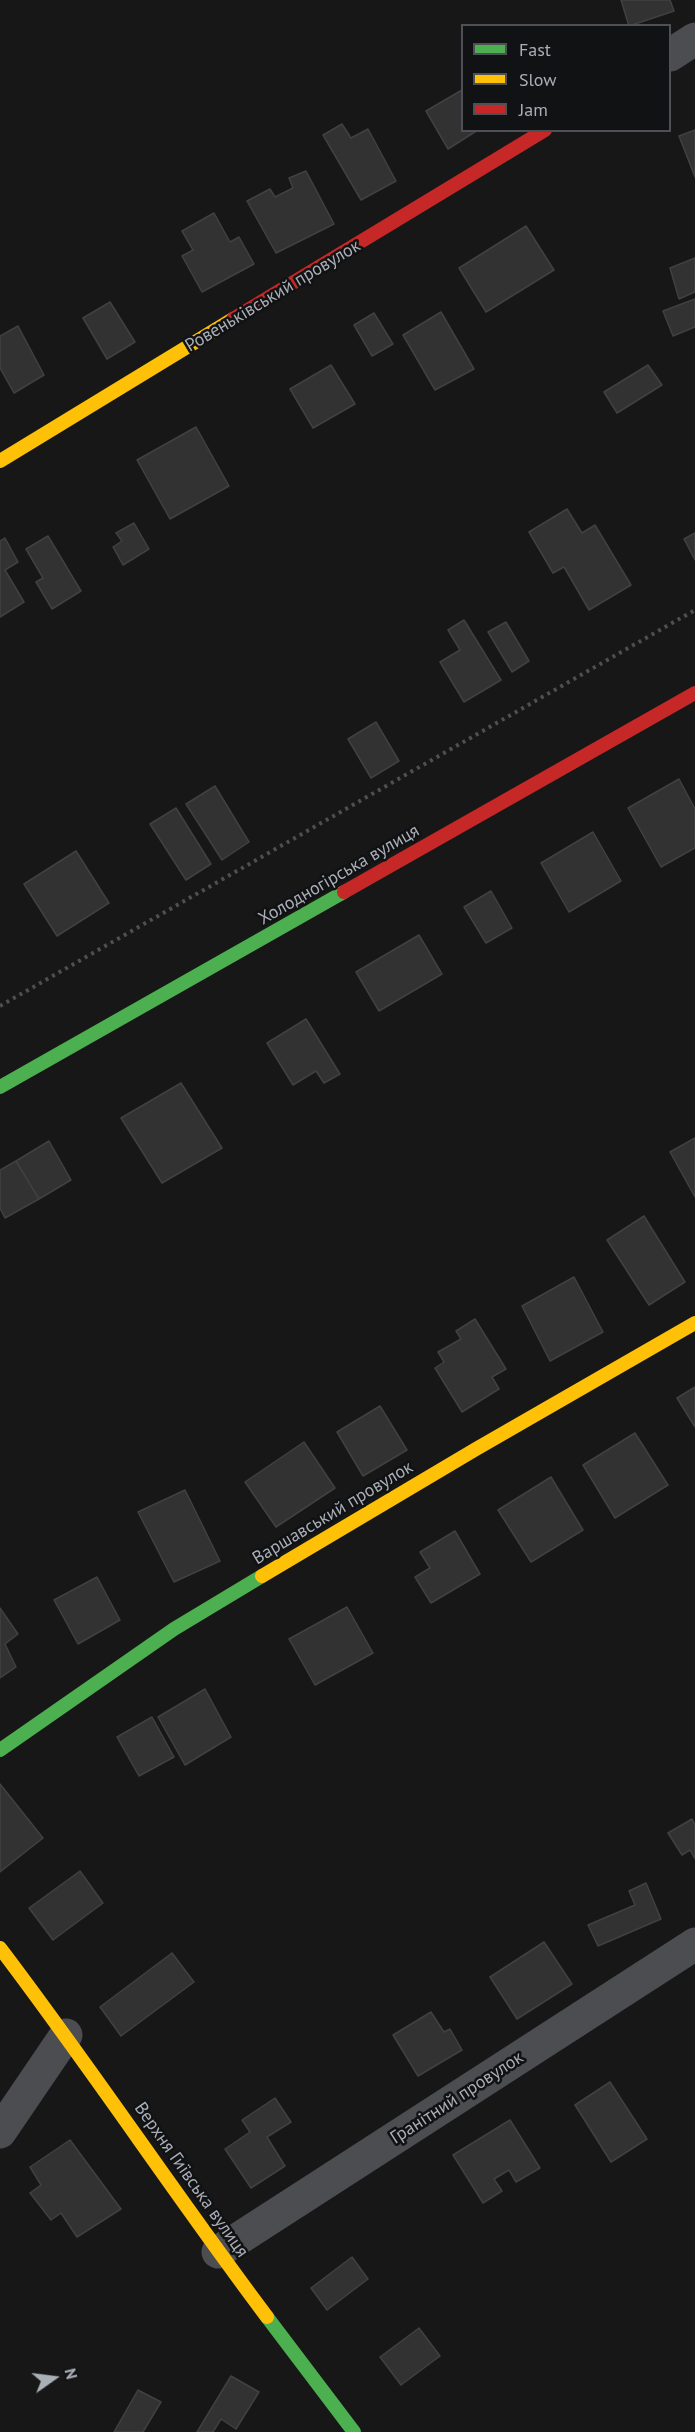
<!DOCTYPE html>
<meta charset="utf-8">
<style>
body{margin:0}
#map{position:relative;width:695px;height:2432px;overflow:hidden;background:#171717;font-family:"PT Sans",sans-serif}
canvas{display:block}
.legend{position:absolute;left:461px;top:24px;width:210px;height:108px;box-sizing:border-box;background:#111213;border:2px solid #4e5055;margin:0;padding:8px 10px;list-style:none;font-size:18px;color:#aaaeb7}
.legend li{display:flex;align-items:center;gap:12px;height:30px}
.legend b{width:30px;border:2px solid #4e5055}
.north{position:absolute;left:24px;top:2348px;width:60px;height:60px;-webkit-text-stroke:4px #111213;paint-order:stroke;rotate:76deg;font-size:16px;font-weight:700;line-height:24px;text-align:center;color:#aaaeb7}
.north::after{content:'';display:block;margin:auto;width:21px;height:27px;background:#aaaeb7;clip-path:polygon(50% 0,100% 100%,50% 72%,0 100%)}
</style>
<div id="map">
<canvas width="695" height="2432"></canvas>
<ul class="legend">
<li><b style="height:8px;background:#4caf50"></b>Fast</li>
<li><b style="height:8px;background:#ffc107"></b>Slow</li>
<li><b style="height:8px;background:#c62828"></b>Jam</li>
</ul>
<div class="north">N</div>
</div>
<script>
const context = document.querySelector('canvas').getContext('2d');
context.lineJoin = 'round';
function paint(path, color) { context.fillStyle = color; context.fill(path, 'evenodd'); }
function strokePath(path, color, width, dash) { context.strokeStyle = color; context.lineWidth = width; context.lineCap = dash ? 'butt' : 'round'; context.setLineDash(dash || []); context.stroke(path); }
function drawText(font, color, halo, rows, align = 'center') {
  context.font = font + ' "PT Sans",sans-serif'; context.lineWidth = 5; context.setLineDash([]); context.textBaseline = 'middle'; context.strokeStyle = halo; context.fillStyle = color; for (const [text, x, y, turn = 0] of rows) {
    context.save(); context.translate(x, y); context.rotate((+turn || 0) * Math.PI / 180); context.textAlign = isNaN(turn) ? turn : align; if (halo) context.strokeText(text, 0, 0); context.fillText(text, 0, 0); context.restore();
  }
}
const building = new Path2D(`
 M621,0H670L674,11L629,26Z
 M462,90V130H478L448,149L426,111Z
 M342,124L351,138L368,129L396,181L361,200L323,135Z
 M695,130V177L679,136Z
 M306,171L334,224L276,253L247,201L270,189L275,197L293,188L289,178Z
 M214,213L230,242L239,237L254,264L202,292L182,256L193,250L182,231Z
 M526,226L554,270L486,312L459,268Z
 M695,258V292L679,299L670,268Z
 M695,299V327L673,336L663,311Z
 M110,302L135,342L107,359L83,318Z
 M441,312L474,369L435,390L403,335Z
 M374,313L393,344L372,356L354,325Z
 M18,326L44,375L14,393L0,368V336Z
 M331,365L355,404L313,428L290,389Z
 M648,365L662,385L617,413L604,392Z
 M196,427L229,486L170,519L137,460Z
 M567,509L582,533L595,525L631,585L589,610L564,567L553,573L529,532Z
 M134,523L149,549L123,565L113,547L122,541L116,533Z
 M695,533V560L684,539Z
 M48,536L81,591L52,609L36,582L43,578L26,549Z
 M5,538L18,562L5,570L24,602L0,617V541Z
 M464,620L501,680L464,702L440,662L460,650L448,630Z
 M506,622L529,661L512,672L488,632Z
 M376,722L399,761L371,778L348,739Z
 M679,779L695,809V848L661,867L628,808Z
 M215,786L249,842L222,860L186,804Z
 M176,808L211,864L186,880L150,824Z
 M593,832L621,881L569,912L541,863Z
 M76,851L109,903L57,936L24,884Z
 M491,891L512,928L486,943L464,907Z
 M419,935L442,974L379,1011L356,972Z
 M306,1019L340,1074L324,1083L316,1071L293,1085L267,1043Z
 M181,1083L222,1148L162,1183L121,1118Z
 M695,1138V1197L670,1152Z
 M49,1141L71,1180L39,1199L16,1161Z
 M16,1161L39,1199L5,1218L0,1208V1170Z
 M644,1216L685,1282L649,1305L607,1240Z
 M574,1277L603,1332L550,1361L522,1306Z
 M475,1319L506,1369L492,1377L499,1389L462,1412L435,1368L444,1362L438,1352L461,1339L456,1331Z
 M695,1387V1427L677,1398Z
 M380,1406L407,1450L363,1476L337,1432Z
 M635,1433L668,1485L615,1518L583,1465Z
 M304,1442L335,1488L276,1527L245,1482Z
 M551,1477L583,1530L531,1562L498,1510Z
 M185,1490L220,1561L174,1582L138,1512Z
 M455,1531L480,1574L431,1603L415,1577L430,1568L420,1552Z
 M97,1577L120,1620L78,1644L54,1600Z
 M347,1607L373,1653L315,1685L289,1639Z
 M0,1608L18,1634L5,1644L16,1667L0,1678Z
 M205,1689L231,1737L185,1765L158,1717Z
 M152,1717L174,1757L139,1776L117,1737Z
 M0,1784L43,1838L0,1872Z
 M692,1819L695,1825V1859L690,1850L682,1855L668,1833Z
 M80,1871L103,1903L53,1940L29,1908Z
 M646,1883L661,1919L598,1946L588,1925L635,1905L629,1891Z
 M544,1942L572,1984L517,2019L490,1977Z
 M172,1953L194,1982L121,2036L100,2007Z
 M431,2012L444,2032L450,2029L462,2050L418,2076L393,2035Z
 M610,2082L647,2139L611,2162L575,2105Z
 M275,2098L291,2122L267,2137L285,2166L251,2188L225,2149L250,2132L242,2120Z
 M510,2120L540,2168L516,2182L509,2170L494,2179L502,2191L483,2203L453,2155Z
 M70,2140L121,2209L77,2237L61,2213L51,2220L30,2193L41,2185L30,2167Z
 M352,2257L368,2279L327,2310L311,2288Z
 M419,2328L440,2356L401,2385L380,2357Z
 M231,2376L259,2392L236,2429L221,2419L213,2432H197Z
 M138,2390L161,2402L143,2432H114Z`);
paint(building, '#323232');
strokePath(building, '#404143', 1.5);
strokePath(new Path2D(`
 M0,1006L695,610`), '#4d4f51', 4, [3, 4.5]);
strokePath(new Path2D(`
 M670,55L695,39
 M0,2132L66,2035
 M218,2252L695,1944`), '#4c4d50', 33);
strokePath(new Path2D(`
 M0,1087L344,892
 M0,1750L174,1629L262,1576
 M267,2317L354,2432`), '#4caf50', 14);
strokePath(new Path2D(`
 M0,461L233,319
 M262,1576L476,1449L695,1323
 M0,1948C92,2069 176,2196 267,2317`), '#ffc107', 14);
strokePath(new Path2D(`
 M233,319L545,130
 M344,892L695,693`), '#c62828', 14);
drawText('18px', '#aaaeb7', '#111213', [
 ["Ровеньківський провулок",273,296,-31],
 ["Холодногірська вулиця",339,875,-30],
 ["Варшавський провулок",333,1513,-31],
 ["Гранітний провулок",457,2098,-33],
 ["Верхня Гиївська вулиця",191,2180,55]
]);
</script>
